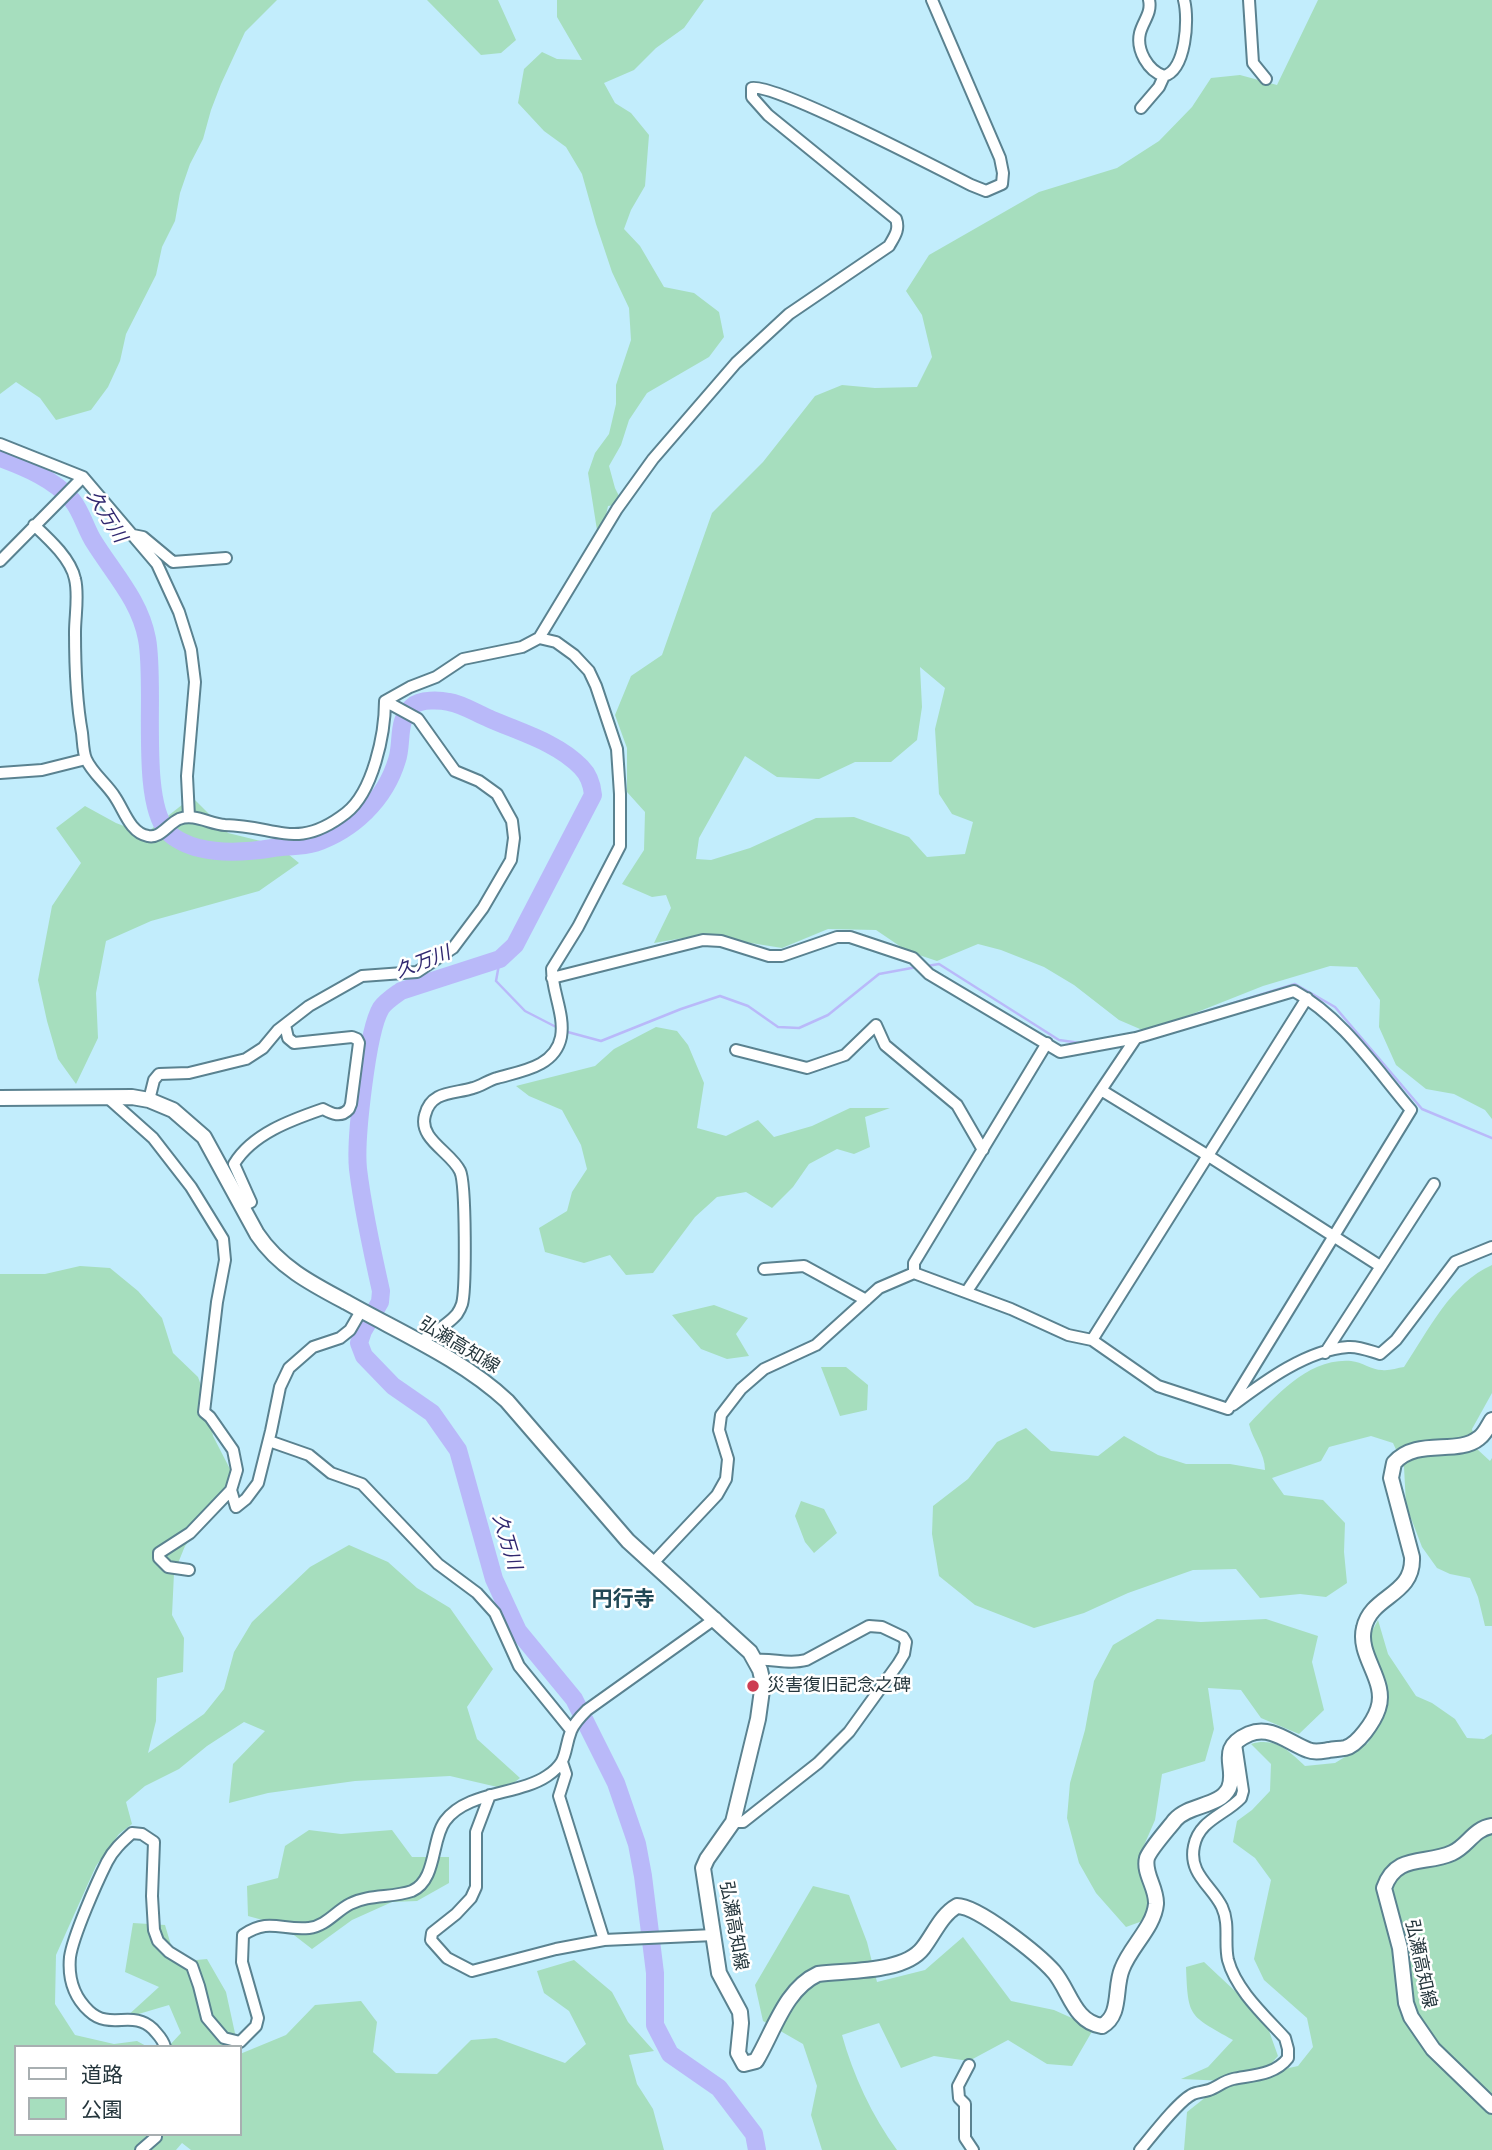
<!DOCTYPE html>
<meta charset="utf-8">
<style>
body{margin:0}
#map{position:relative;width:1492px;height:2150px;overflow:hidden;background:#c2edfc;font-family:"DM Sans","Noto Sans JP",sans-serif}
canvas{display:block}
.legend{position:absolute;left:14px;top:2045px;width:228px;height:91px;box-sizing:border-box;background:#fff;border:2px solid #a8afb1;margin:0;padding:9px 12px;list-style:none;font-size:21px;color:#25363c}
.legend li{display:flex;align-items:center;gap:14px;height:35px}
.legend b{width:35px;border:2px solid #a8afb1}
</style>
<div id="map">
<canvas width="1492" height="2150"></canvas>
<ul class="legend">
<li><b style="height:9px;background:#fff"></b>道路</li>
<li><b style="height:19px;background:#a6debe"></b>公園</li>
</ul>
</div>
<script>
const context = document.querySelector('canvas').getContext('2d');
context.lineJoin = 'round';
function paint(path, color) { context.fillStyle = color; context.fill(path, 'evenodd'); }
function strokePath(path, color, width, dash) { context.strokeStyle = color; context.lineWidth = width; context.lineCap = dash ? 'butt' : 'round'; context.setLineDash(dash || []); context.stroke(path); }
function drawText(font, color, halo, rows, align = 'center') {
  context.font = font + ' "DM Sans","Noto Sans JP",sans-serif'; context.lineWidth = 5; context.setLineDash([]); context.textBaseline = 'middle'; context.strokeStyle = halo; context.fillStyle = color; for (const [text, x, y, turn = 0] of rows) {
    context.save(); context.translate(x, y); context.rotate((+turn || 0) * Math.PI / 180); context.textAlign = isNaN(turn) ? turn : align; if (halo) context.strokeText(text, 0, 0); context.fillText(text, 0, 0); context.restore();
  }
}
paint(new Path2D(`
 M0,0H277L245,32L221,84L211,110L203,139L190,164L180,193L175,221L162,247L156,275L126,334L120,361L108,387L91,410L56,420L40,398L16,382L0,394Z
 M427,0H498L516,40L501,53L481,55Z
 M557,0H704L684,28L656,48L634,70L604,83L615,103L631,113L649,135L645,186L631,210L624,229L640,246L664,287L694,293L719,312L724,337L709,357L647,393L629,420L621,445L609,466L615,488L623,504L608,506L604,524L597,530L588,473L595,453L609,434L616,404V385L631,340L629,308L612,272L596,224L582,174L566,147L544,131L518,103L524,69L542,52L557,59L582,60L557,17Z
 M1318,0H1492V1119L1485,1110L1454,1094L1426,1089L1396,1065L1379,1027L1380,1000L1357,967L1330,966L1263,986L1147,1032L1119,1020L1074,985L1044,967L1001,950L978,944L937,961L907,951L876,930L828,929L782,948L701,935L654,943L671,908L666,895L652,897L622,884L644,850L645,812L627,792V748L615,715L631,676L662,655L712,513L763,462L815,396L842,385L875,388L917,387L932,357L922,315L906,291L929,255L1039,192L1117,168L1159,141L1192,107L1211,78L1240,75L1277,85ZM920,667L945,688L935,729L939,794L952,814L973,822L965,854L927,857L909,837L854,817L816,818L750,848L711,860L696,859L699,838L745,756L777,777L819,779L855,762H891L917,740L922,707Z
 M192,797L228,833L277,845L299,863L259,891L151,921L106,941L96,993L98,1038L76,1084L58,1059L47,1021L38,980L52,906L81,863L56,828L85,806L116,823L145,834Z
 M656,1027L677,1031L688,1045L704,1083L697,1128L726,1136L758,1120L774,1137L812,1126L850,1108H890L865,1117L870,1147L854,1154L837,1149L809,1164L793,1187L772,1208L746,1192L717,1197L695,1217L653,1273L626,1275L610,1255L584,1263L545,1252L539,1228L567,1211L572,1192L587,1169L581,1145L562,1110L529,1096L516,1086L595,1066L614,1049Z
 M1492,1265V1393L1472,1429L1477,1449L1490,1461L1492,1458V1626H1485L1478,1597L1470,1578L1450,1574L1437,1568L1422,1547L1406,1505L1404,1467L1393,1443L1371,1436L1329,1447L1321,1461L1272,1478L1284,1495L1323,1500L1345,1523L1344,1552L1347,1583L1326,1597L1300,1594L1260,1598L1236,1569L1193,1570L1128,1593L1084,1613L1034,1628L975,1605L939,1576L932,1534L933,1506L968,1479L997,1442L1026,1428L1051,1451L1098,1456L1124,1436L1158,1455L1186,1464H1230L1265,1470C1265,1453 1253,1441 1249,1424C1277,1395 1308,1358 1351,1361C1362,1362 1372,1370 1382,1370C1389,1371 1397,1368 1404,1367C1428,1331 1451,1283 1492,1265Z
 M80,1266L110,1268L138,1291L162,1318L173,1353L198,1377L207,1402L213,1436L231,1471L221,1500L185,1546L174,1573L172,1615L184,1638L183,1672L157,1678L156,1721L148,1753L204,1714L224,1689L234,1652L252,1622L310,1567L349,1545L388,1562L417,1588L450,1608L493,1669L467,1707L477,1739L520,1778L506,1789L450,1776L355,1781L268,1793L229,1803L233,1764L265,1731L244,1722L207,1746L179,1769L145,1786L126,1802L132,1824L119,1834L96,1866L56,1955L55,2004L75,2035L114,2044L137,2041L148,2047H16V2134H240V2054L286,2035L315,2005L361,2001L377,2022L373,2052L396,2073L437,2074L471,2040L496,2038L565,2063L586,2044L569,2011L544,1993L537,1971L574,1960L612,1992L628,2022L654,2051L629,2055L637,2084L653,2109L664,2150H191L182,2143L176,2150H0V1274H45Z
 M714,1305L748,1318L736,1334L749,1356L727,1359L701,1349L672,1315Z
 M821,1367H846L868,1385L867,1410L840,1416Z
 M801,1501L824,1509L837,1533L814,1553L805,1542L795,1516Z
 M1157,1619L1201,1622L1266,1619L1318,1636L1312,1662L1324,1710L1299,1734L1261,1718L1241,1690L1208,1688L1214,1729L1205,1761L1162,1774L1155,1820L1139,1857L1151,1892L1148,1919L1126,1927L1096,1893L1079,1863L1067,1818L1070,1783L1085,1730L1094,1681L1113,1645Z
 M1378,1620L1388,1654L1416,1696L1432,1703L1455,1719L1467,1738L1484,1739L1492,1734V2150H1184L1187,2112L1226,2081L1181,2079L1208,2067L1233,2040C1189,2015 1188,2018 1186,1967L1204,1962L1235,1991L1268,2028L1278,2056L1262,2074L1298,2066L1313,2047L1307,2018L1264,1980L1254,1959L1271,1880L1255,1858L1233,1842L1237,1821L1252,1810L1270,1791L1271,1764L1251,1744C1275,1737 1288,1750 1305,1766L1335,1763L1368,1743L1379,1716L1368,1639Z
 M309,1830L341,1834L392,1830L412,1857H449V1883L417,1901L392,1902L352,1920L312,1949L281,1925L248,1916L247,1886L278,1878L285,1846Z
 M813,1886L849,1895L867,1942L877,1982L925,1970L963,1937L1011,2001L1054,2010L1094,2028L1072,2066L1047,2064L1008,2040L969,2061L934,2056L901,2068L879,2023L842,2035C853,2075 872,2116 897,2150H822L811,2115L817,2086L803,2044L763,2021L755,1985Z
 M133,1923L165,1925L176,1962L207,1959L226,1992L238,2047H168L181,2033L169,2005L125,2018L159,1987L125,1972Z`), '#a6debe');
strokePath(new Path2D(`
 M500,959L496,981L525,1011L558,1028
 M927,966L939,964L1059,1040L1080,1043
 M1175,1021L1295,984L1335,1007L1422,1109L1492,1138
 M564,1031L601,1041L681,1009L720,996L748,1006L778,1027L799,1028L828,1015L879,974L917,967`), '#b9b9f9', 2.5);
strokePath(new Path2D(`
 M0,458C27,468 53,479 72,500C82,512 86,530 94,542C114,574 140,601 147,639C156,686 139,798 167,831C174,839 189,846 199,848C223,854 249,852 273,848C286,846 302,847 315,843C353,830 385,800 397,760C403,742 396,720 413,706C420,699 440,700 449,702C462,704 476,713 488,718C519,732 557,742 581,767C589,775 592,784 593,795L515,945L500,959L401,991C394,996 386,1001 381,1008C367,1031 355,1140 358,1169C363,1210 372,1251 381,1291L380,1302L363,1331L359,1343L364,1356L393,1386L432,1413L458,1450L494,1579L518,1631L574,1699L616,1783L637,1844L643,1876L655,1973V2025L670,2054L719,2088L754,2134L757,2150`), '#b9b9f9', 18);
const minor = new Path2D(`
 M1149,0C1152,13 1143,21 1140,33C1136,50 1148,71 1164,76
 M1249,0L1253,63L1266,79
 M1141,108L1159,87L1164,76C1186,70 1189,19 1184,0
 M0,444L83,477L157,564L179,612L191,650L195,682L187,776L189,817
 M34,525C49,539 71,559 75,579C79,595 75,616 75,632C75,666 76,700 82,733C83,741 83,752 86,759C92,773 107,784 115,797C124,810 130,833 148,836C160,839 168,824 179,819C194,813 210,824 225,825C277,826 297,851 346,813C373,792 385,734 385,701L410,687L436,677L463,659L522,647L539,638L617,509L653,459L736,363L789,314L889,246C894,237 900,230 896,219L768,115L752,97V88C775,83 939,169 971,185L986,191L1002,184L1003,173L1000,158L932,0
 M133,535L143,537L173,562L226,558
 M0,561L83,477
 M0,773L42,770L86,759
 M552,978L703,940L721,941L769,956H782L837,937H850L913,958L929,974L1060,1052L1136,1038L1294,991C1342,1017 1376,1069 1411,1110L1228,1409
 M736,1050L807,1068L845,1055L876,1025L885,1045L957,1105L983,1150
 M1101,1090L1136,1038
 M107,1097L153,1138L191,1187L223,1239L225,1260L217,1302L204,1412L210,1417L233,1450L237,1470L231,1490L190,1533L159,1553V1558L168,1567L189,1570
 M149,1100L154,1080L159,1074L189,1073L246,1059L263,1048L278,1030L309,1006L362,976L417,972L453,948L483,908L511,860L514,838L512,821L497,794L479,781L455,771L418,719L385,701
 M243,1206L251,1202L234,1164C252,1134 291,1120 323,1109C332,1114 341,1118 349,1109L351,1104L359,1043L357,1039L352,1037L294,1043L288,1038L285,1025
 M764,1269L804,1266L866,1300
 M914,1273V1263L1047,1043
 M967,1291L1101,1090L1207,1155L1380,1266
 M1092,1340L1307,998
 M419,1343C431,1334 448,1325 457,1314C459,1311 461,1307 462,1304C466,1290 466,1183 460,1171C451,1152 418,1139 425,1115C431,1090 455,1094 473,1088C481,1086 489,1080 497,1078C521,1071 555,1067 561,1037C565,1015 552,991 552,969L578,927L620,846V794L617,749L596,686L589,671L574,655L556,642L539,638
 M1325,1353L1434,1184
 M1233,1405C1265,1381 1307,1350 1348,1347C1359,1346 1370,1351 1380,1354L1396,1340L1455,1262L1492,1247
 M269,1441L309,1455L331,1473L362,1484L438,1564L477,1593L495,1613L519,1666L571,1730
 M231,1490L236,1507L246,1499L258,1483L271,1431L280,1387L289,1368L313,1347L340,1338L350,1330L361,1311
 M652,1564L717,1495L726,1479L728,1459L719,1430L721,1415L741,1389L764,1369L816,1345L879,1288L914,1273L1011,1309L1068,1335L1092,1340L1158,1386L1228,1409
 M562,1762L566,1774L559,1796L604,1940
 M490,1795L476,1832V1887L471,1898L456,1914L432,1933L431,1940L447,1958L472,1971L556,1949L604,1940L714,1935
 M733,1822H743L818,1763L849,1732L898,1664L904,1654L906,1642L903,1637L882,1627L869,1626L806,1660C788,1665 773,1658 755,1660
 M165,2047C163,2039 158,2035 153,2029C133,2009 110,2031 89,2011C74,1997 68,1978 70,1957C73,1936 97,1882 107,1862C113,1850 122,1842 132,1833L142,1834L154,1842L152,1896L154,1930L158,1941L169,1952L192,1966L199,1986L207,2018L224,2038L240,2042L256,2026L258,2018L242,1962L243,1935C269,1917 282,1931 309,1928C326,1926 336,1911 350,1904C369,1894 392,1898 412,1891C437,1880 431,1840 445,1821C467,1791 519,1795 547,1776C569,1761 563,1752 571,1731C574,1723 581,1716 587,1710L716,1618
 M969,2065L958,2086L959,2098L965,2104V2138L973,2150
 M141,2150L156,2137V2134
 M1140,2150C1151,2137 1179,2100 1193,2094C1197,2092 1203,2092 1209,2090C1217,2087 1224,2081 1233,2079C1253,2075 1275,2075 1288,2058V2049L1285,2038C1265,2016 1236,1990 1228,1960C1224,1943 1230,1924 1222,1907C1212,1886 1188,1874 1194,1846C1199,1820 1225,1815 1241,1798L1243,1791L1236,1744`);
const major = new Path2D(`
 M0,1098L132,1097L149,1100L173,1110L204,1137L257,1234C279,1267 312,1284 346,1302C399,1332 462,1359 507,1401L628,1541L750,1652L760,1670L763,1683L758,1719L733,1822L707,1859L703,1868L719,1973L740,2012L741,2023L738,2053L744,2064L756,2061C774,2031 785,1989 818,1974C848,1970 904,1973 923,1948C934,1934 941,1915 957,1906C978,1906 1039,1955 1054,1972C1070,1991 1074,2022 1102,2026C1122,2015 1114,1988 1122,1969C1130,1947 1154,1927 1156,1904C1157,1888 1143,1873 1147,1858C1150,1849 1169,1828 1175,1820C1189,1804 1220,1807 1229,1788C1238,1767 1215,1749 1249,1734C1271,1725 1289,1743 1308,1750C1315,1753 1322,1751 1329,1750C1334,1749 1340,1749 1345,1748C1358,1745 1374,1721 1378,1709C1388,1681 1357,1656 1364,1628C1371,1595 1414,1596 1412,1557L1391,1478L1394,1463C1417,1437 1457,1456 1479,1438C1485,1434 1488,1426 1492,1420
 M1492,1826C1473,1829 1468,1846 1452,1853C1426,1865 1396,1853 1384,1888L1400,1948L1406,2003L1411,2017L1433,2049L1492,2106`);
strokePath(minor, '#5a8290', 14);
strokePath(major, '#5a8290', 18);
strokePath(minor, '#fff', 10);
strokePath(major, '#fff', 14);
for (const [x, y, r, color] of [
 [753,1686,7,"#cd3d52"]
]) { const dot = new Path2D(); dot.arc(x, y, r, 0, 2 * Math.PI); context.fillStyle = color; context.fill(dot); strokePath(dot, '#fff', 2.5); }
drawText('18px', '#25363c', '#fff', [
 ["弘瀬高知線",459,1346,31],
 ["弘瀬高知線",733,1926,80],
 ["弘瀬高知線",1420,1964,78]
]);
drawText('18px', '#25363c', '#fff', [
 ["災害復旧記念之碑",767,1686]
], 'left');
drawText('italic 19px', '#312870', '#fff', [
 ["久万川",106,517,58],
 ["久万川",423,963,-21],
 ["久万川",506,1542,73]
]);
drawText('bold 21px', '#214855', '#fff', [
 ["円行寺",623,1600]
]);
</script>
